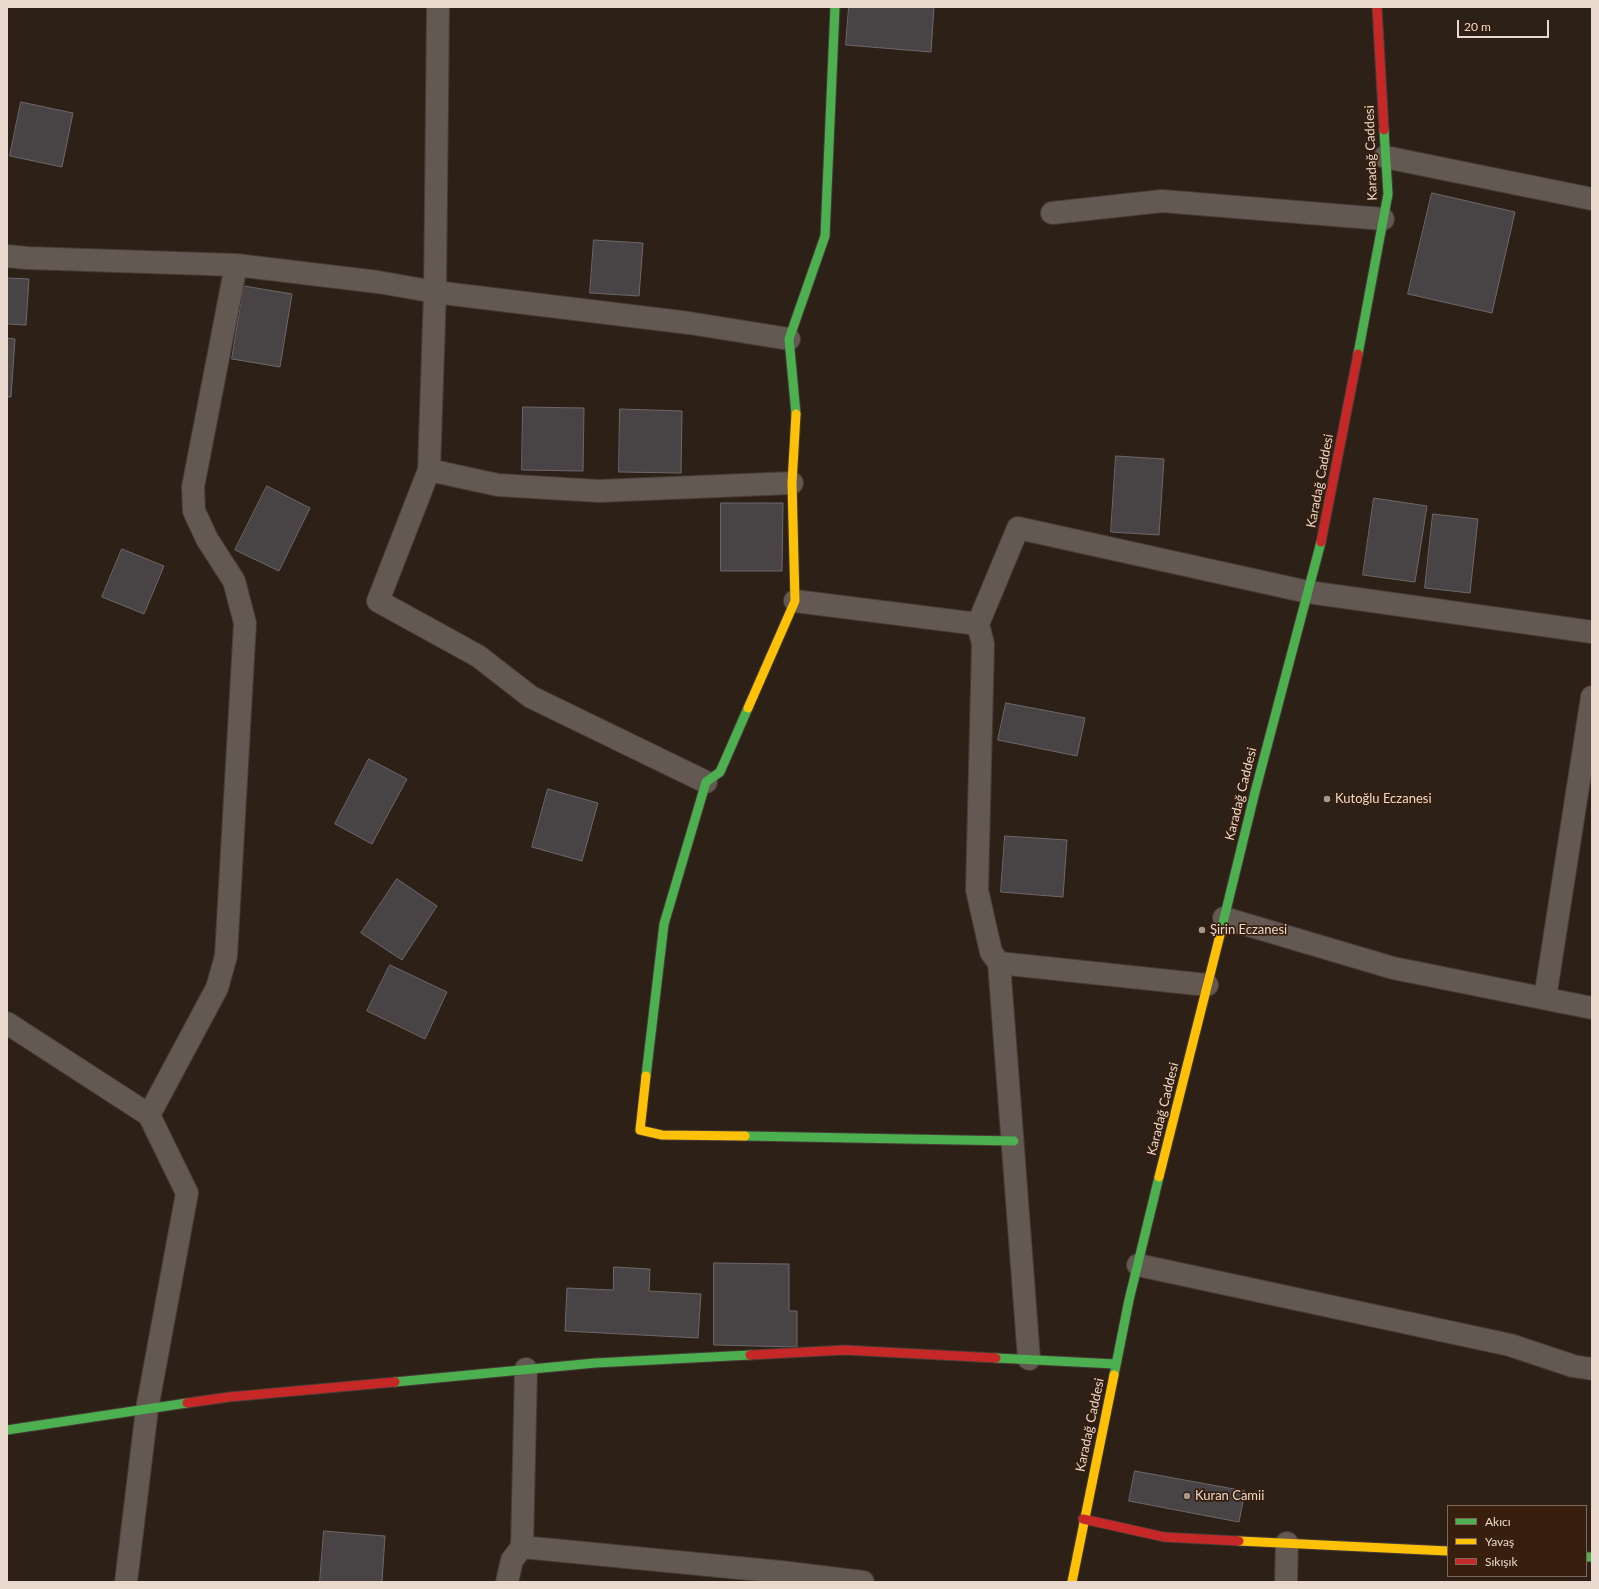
<!DOCTYPE html>
<meta charset="utf-8">
<style>
body{margin:0}
#map{position:relative;width:1599px;height:1589px;overflow:hidden;background:#2d2017;font-family:Lato,sans-serif}
canvas{display:block}
.frame{position:absolute;inset:0;border:8px solid #e9d8ce;pointer-events:none}
.legend{position:absolute;left:1447px;top:1505px;width:140px;height:72px;box-sizing:border-box;background:#371e0d;border:1px solid #7e685a;margin:0;padding:5px 7px;list-style:none;font-size:12px;color:#e9d8ce}
.legend li{display:flex;align-items:center;gap:8px;height:20px}
.legend b{width:20px;border:1px solid #7e685a}
.scale{position:absolute;left:1457px;top:20px;width:92px;height:18px;box-sizing:border-box;border:2px solid #e9d8ce;border-top:0;padding-left:5px;font-size:12px;line-height:14px;white-space:nowrap;color:#e9d8ce;-webkit-text-stroke:3px #371e0d;paint-order:stroke}
</style>
<div id="map">
<canvas width="1599" height="1589"></canvas>
<div class="frame"></div>
<ul class="legend">
<li><b style="height:5px;background:#4caf50"></b>Akıcı</li>
<li><b style="height:5px;background:#ffc107"></b>Yavaş</li>
<li><b style="height:5px;background:#c62828"></b>Sıkışık</li>
</ul>
<div class="scale">20 m</div>
</div>
<script>
const context = document.querySelector('canvas').getContext('2d');
context.lineJoin = 'round';
function paint(path, color) { context.fillStyle = color; context.fill(path, 'evenodd'); }
function strokePath(path, color, width, dash) { context.strokeStyle = color; context.lineWidth = width; context.lineCap = dash ? 'butt' : 'round'; context.setLineDash(dash || []); context.stroke(path); }
function drawText(font, color, halo, rows, align = 'center') {
  context.font = font + ' Lato,sans-serif'; context.lineWidth = 3.5; context.setLineDash([]); context.textBaseline = 'middle'; context.strokeStyle = halo; context.fillStyle = color; for (const [text, x, y, turn = 0] of rows) {
    context.save(); context.translate(x, y); context.rotate((+turn || 0) * Math.PI / 180); context.textAlign = isNaN(turn) ? turn : align; if (halo) context.strokeText(text, 0, 0); context.fillText(text, 0, 0); context.restore();
  }
}
const building = new Path2D(`
 M849,7H934L931,52L846,45Z
 M21,102L73,113L62,167L10,156Z
 M1432,193L1515,212L1492,313L1408,294Z
 M594,240L643,243L639,296L590,293Z
 M7,278L29,279L26,325L7,324Z
 M244,286L292,294L280,367L232,359Z
 M7,338L15,339L11,397H7Z
 M523,407L584,408L583,471L522,470Z
 M620,409L682,411L681,473L619,472Z
 M1116,456L1164,459L1159,535L1111,532Z
 M267,486L310,508L279,571L235,550Z
 M1374,498L1427,506L1415,582L1363,575Z
 M721,503H783L782,571H721Z
 M1433,514L1478,519L1470,593L1425,588Z
 M122,549L164,566L144,614L102,597Z
 M1006,703L1085,718L1077,756L998,740Z
 M369,759L407,779L372,844L335,824Z
 M548,789L598,803L582,861L532,847Z
 M1005,836L1067,840L1063,897L1001,892Z
 M397,879L437,906L402,960L361,933Z
 M390,965L447,992L425,1039L367,1011Z
 M714,1263L789,1264V1311H797V1347L714,1345Z
 M614,1267L650,1269L649,1291L701,1294L698,1338L565,1331L567,1288L613,1290Z
 M1135,1471L1245,1491L1239,1522L1129,1501Z
 M324,1531L385,1536L382,1582H320Z`);
paint(building, '#484345');
strokePath(building, '#6d686b', 1);
const street = new Path2D(`
 M438,7L435,292L429,470L378,601L478,656L531,697L706,782
 M1385,157L1592,199
 M1052,213L1162,201L1383,219
 M7,256L27,258L236,265L378,282L435,292L689,323L789,339
 M429,470L498,485L599,491L792,483
 M795,601L978,624
 M1224,918L1393,968L1592,1008
 M999,963L1207,985
 M1545,998L1592,697
 M7,1023L149,1115L187,1193L147,1409L126,1582
 M149,1115L217,988L226,956L245,623L234,581L207,539L194,511L193,487L236,265
 M1138,1265L1510,1345L1573,1366L1592,1369
 M1029,1359L999,963L991,952L977,890L983,644L978,624L1018,528L1308,592L1592,632
 M522,1547L781,1572L863,1582
 M507,1582L512,1560L522,1547L526,1369
 M1286,1582L1287,1543`);
const fast = new Path2D(`
 M1358,354L1388,194L1384,130
 M796,414L789,339L825,236L835,7
 M1220,935L1255,792L1321,542
 M646,1076L664,924L706,782L720,772L748,708
 M745,1136L1014,1141
 M996,1358L1115,1364
 M1114,1375L1129,1300L1159,1177
 M395,1382L595,1363L750,1355
 M7,1430L187,1403
 M1586,1557H1592`);
const slow = new Path2D(`
 M748,708L795,601L792,483L796,414
 M646,1076L640,1130L662,1135L745,1136
 M1159,1177L1220,935
 M1239,1541L1448,1551
 M1072,1582L1114,1375`);
const jam = new Path2D(`
 M1377,7L1384,130
 M1321,542L1358,354
 M750,1355L845,1350L996,1358
 M187,1403L229,1397L395,1382
 M1083,1519L1164,1537L1239,1541`);
strokePath(street, '#473c35', 24);
strokePath(fast, '#473c35', 11);
strokePath(slow, '#473c35', 11);
strokePath(jam, '#473c35', 11);
strokePath(street, '#635852', 22);
strokePath(fast, '#4caf50', 9);
strokePath(slow, '#ffc107', 9);
strokePath(jam, '#c62828', 9);
for (const [x, y, r, color] of [
 [1327,799,4,"#a7988e"],
 [1202,930,4,"#a7988e"],
 [1187,1496,4,"#a7988e"]
]) { const dot = new Path2D(); dot.arc(x, y, r, 0, 2 * Math.PI); context.fillStyle = color; context.fill(dot); strokePath(dot, '#371e0d', 1.5); }
drawText('13px', '#e9d8ce', '#371e0d', [
 ["Karadağ Caddesi",1371,153,-92],
 ["Karadağ Caddesi",1320,481,-79],
 ["Karadağ Caddesi",1241,794,-76],
 ["Karadağ Caddesi",1163,1109,-76],
 ["Karadağ Caddesi",1090,1425,-78]
]);
drawText('13px', '#e9d8ce', '#371e0d', [
 ["Kutoğlu Eczanesi",1335,799],
 ["Şirin Eczanesi",1210,930],
 ["Kuran Camii",1195,1496]
], 'left');
</script>
